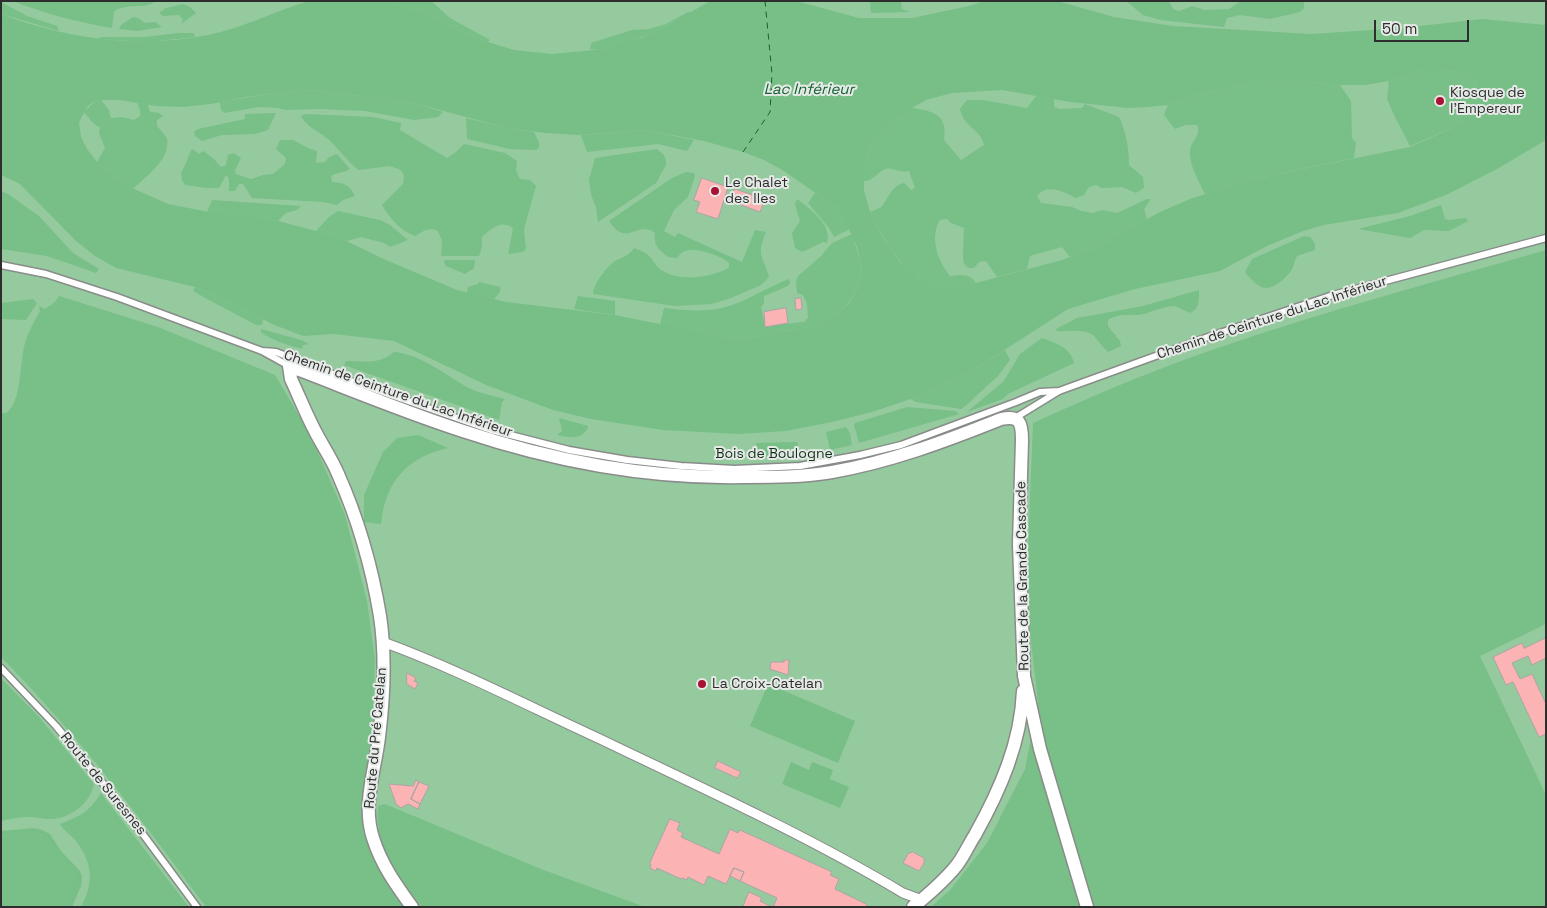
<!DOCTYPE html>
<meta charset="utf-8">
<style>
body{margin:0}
#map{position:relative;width:1547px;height:908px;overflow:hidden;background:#e6eae7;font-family:"Space Grotesk",sans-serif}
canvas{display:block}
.frame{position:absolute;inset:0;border:2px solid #2c2d2c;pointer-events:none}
.scale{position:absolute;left:1374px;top:20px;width:95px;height:22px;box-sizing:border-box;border:2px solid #2c2d2c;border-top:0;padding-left:6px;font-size:15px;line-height:18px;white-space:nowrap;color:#2c2d2c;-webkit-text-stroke:4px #e6eae7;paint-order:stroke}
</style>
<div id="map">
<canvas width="1547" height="908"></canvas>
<div class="frame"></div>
<div class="scale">50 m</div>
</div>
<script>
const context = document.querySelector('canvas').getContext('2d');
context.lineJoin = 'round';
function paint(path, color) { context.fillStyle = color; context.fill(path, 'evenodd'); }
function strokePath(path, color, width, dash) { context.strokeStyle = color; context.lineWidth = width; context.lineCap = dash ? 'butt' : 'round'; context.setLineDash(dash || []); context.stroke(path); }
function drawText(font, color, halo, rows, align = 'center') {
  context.font = font + ' "Space Grotesk",sans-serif'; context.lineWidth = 4; context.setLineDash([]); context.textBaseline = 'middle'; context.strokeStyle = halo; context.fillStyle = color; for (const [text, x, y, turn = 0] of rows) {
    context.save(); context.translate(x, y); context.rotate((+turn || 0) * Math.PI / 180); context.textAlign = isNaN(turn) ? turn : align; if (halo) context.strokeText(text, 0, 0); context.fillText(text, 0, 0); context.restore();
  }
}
paint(new Path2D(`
 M1,1H1546V907H1Z`), '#95ca9f');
paint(new Path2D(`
 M13,1H154L153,3C141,9 128,3 114,11L112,28C77,22 46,14 13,1Z
 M387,1H431L450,18L490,40L488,42L467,35L425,13Z
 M870,1H901L902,9L910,12L871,13Z
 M1126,1H1169L1173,9L1179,11L1192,6L1205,10L1229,9L1241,1H1304V8L1300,12L1270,19L1240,15L1227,18L1224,27L1160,20L1143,15Z
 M1,2L27,16L57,26L59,31L1,14Z
 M183,4L190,7L196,13L181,24L183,20L179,15L163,16L159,13L166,8Z
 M688,12L690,13C669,25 612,55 590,49L591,43L594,42L632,30L649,29L666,24Z
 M133,17L138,18L145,23L155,22L162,27L137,31L119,29L121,25Z
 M178,33H194L195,37L148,42L99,39L100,37H145Z
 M1424,70H1445L1465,73L1476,82L1478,99L1461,124L1410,146L1394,115L1387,99L1389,81Z
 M1302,81L1340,85L1351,101L1352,138L1356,143L1354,158L1244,181L1205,194C1199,182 1189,165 1190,151C1191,141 1202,135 1197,125H1185L1175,129L1164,115L1168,105L1200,94L1253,82Z
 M313,90L414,103L443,112L438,117L414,120L365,111L320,109L286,110L278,108L259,107L224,113L221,110L220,102L275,93Z
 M1036,96L1054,99V107L1059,109L1082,108L1085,104L1119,117C1126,132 1129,148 1129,165L1143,177L1144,188L1136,193L1122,187L1102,188L1096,185L1089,187L1084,195L1076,198C1064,192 1047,183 1037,196L1041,203L1072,207L1081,211L1092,213L1102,210L1117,213L1147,199H1151L1144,209L1147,219L1094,248L1070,257L1062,247L1030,256L1027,269L997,277L986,261L979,262L974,268C962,269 963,259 963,250C964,243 963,236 964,228L951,223L947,219L940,220C929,238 938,261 950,276C961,275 970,273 976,283C965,286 946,291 934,288C931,287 927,284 924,282C898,266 883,238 870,212C873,210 880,209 882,206C888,199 892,185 904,183L911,190L915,188L909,171C899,173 892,167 885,169C877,173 873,181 864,181L868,149L878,135L912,108C934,111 948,115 944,140L961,160L984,145C979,127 964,128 960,109L967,100H983L1027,108Z
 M96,100H101L109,110L111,118L122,117L134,120L140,116V110L137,103L148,104L150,112L159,113L163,116L157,120V126C160,130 165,134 167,139C171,159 146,176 133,189L121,183L97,162L105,148L99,133L100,128L92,122L84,112Z
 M276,113L268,130L255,134L222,135L202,141L195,136L194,132L198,129L245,119V114Z
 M305,114L373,117L401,123L400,130L447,158L456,152L464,144L505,153L517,161L516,170L520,179L530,180L536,186L524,229L526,249L522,252L508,254L513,228C501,219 491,229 482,237V247L479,256H441L442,241L438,231C429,227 423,231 416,236C402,233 389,217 382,205L403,184L404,176L401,170L390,166L359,170C354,168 335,145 328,139C320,132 305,126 301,116Z
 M466,118L507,128L534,132L539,142V147L536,150L510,149L467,139Z
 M645,130L694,140L687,151L658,144L587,152L581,135Z
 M280,140H293L308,148L317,151L316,163L325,162L329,157L337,154L350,169C343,173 338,172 331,176L332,182C344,183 349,184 355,196L343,200L337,205L323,202L252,198L243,184H239L235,191H229V179L226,175L219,188H207L185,185L182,180L181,172C187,165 187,157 192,149L199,154L203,151L213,158L221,167L226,165L228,155L234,153L241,158L235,170L236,174L251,179L263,175L273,174L285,164L286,158L276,149Z
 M657,149L664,155L666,160V165L656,183L598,222L596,207L591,195L589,180L595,158Z
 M686,172L694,173L695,176L688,197L674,210L664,231L675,237L678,233L742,262L755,230L766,232C756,255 763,256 769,277L761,285L731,298L712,304L675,306L593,294C594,283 606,268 615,261C623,257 629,256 634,248C639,250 645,252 648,255C653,259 655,266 661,270C680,282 709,278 729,268V263C720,255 694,246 683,252C680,253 679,256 677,258L668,257C658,248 654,247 655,233C636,219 628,249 609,221L672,178Z
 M1,191L8,194L39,216L73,253L99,269L96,273L47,256L1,249Z
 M815,193L840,210L850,229L834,237L829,228L808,203Z
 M797,199C810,209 833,225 827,243L823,242L802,252L795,248L792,233L800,221L795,204Z
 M212,200L301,206L297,210L286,213L278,221L207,212Z
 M1441,205L1445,219L1449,220L1466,218L1468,221L1449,231L1424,230L1410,238L1358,229L1410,216Z
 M338,211L380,220L390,225L408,240L390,247L384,243L361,237L347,241L316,231L329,217Z
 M852,234L861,263L862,280L850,301L838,313L820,325L744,339L714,335L660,325L664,308C688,311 712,313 735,304C753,297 770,286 789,279L790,283L788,286L764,296V303L761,307L765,326L804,322L808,318L807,303L803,295L797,293L796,281L798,276L821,256L832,243Z
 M1304,236L1310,237C1314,242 1316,244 1315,250L1297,256C1294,261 1294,267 1291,271C1285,279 1270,293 1260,286C1254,283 1249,277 1245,272L1252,259Z
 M1546,250V624L1480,656L1546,795V907H931L950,890L987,843L1025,769L1038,702L1026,598L1033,423C1092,396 1151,371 1212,350C1322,312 1434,282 1546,250Z
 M445,260H475L474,268L465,274L446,266L444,262Z
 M479,282L500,287V292L494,299L467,293L468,287L478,284Z
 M195,287L219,296L263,319L262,325H256L209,300L193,291Z
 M1199,290C1199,300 1200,308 1190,313C1186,311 1177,307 1175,306C1170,305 1149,312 1144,314C1132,317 1121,312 1108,320V326L1120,341L1121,346L1108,352C1102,347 1099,341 1094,336C1084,328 1069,332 1057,331L1056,329L1077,318L1143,306Z
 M59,296L158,327L275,375L310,434L345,515L367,601L375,661L373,714L363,831L378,863L403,907H206C142,820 77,734 1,657V413H6C21,404 20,364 24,347C27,334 34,322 40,311L39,306L45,309L55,302Z
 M578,296L615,301V315L574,309Z
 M33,299L37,303L26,320L1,319V303Z
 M261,329L301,340L309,344L303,345L302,349C288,345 273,341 261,332Z
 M1042,338C1056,343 1071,348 1074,363L1008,394L1003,399L967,412L1003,382L1020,354Z
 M1005,350L1010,360L998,376L964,407L961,409L916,402L911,399L967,374Z
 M394,352C422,354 447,377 471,389C482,394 494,396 505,399L502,402L499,420L344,365L346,361C364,361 379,365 394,352Z
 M907,407L955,411L959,414L859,443L854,425L855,423Z
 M559,418L588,426V428C580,441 569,437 557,435L562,431Z
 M846,427L850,433L852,445L830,450L826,432Z
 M418,435L448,448C407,457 385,482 381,524L364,522V495L383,452L397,438Z
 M797,442L801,454L759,457L756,443Z
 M1,678L39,717L94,784C90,804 69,820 48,819C42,819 35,817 29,817C19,817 10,819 1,821Z
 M101,793L189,907H81C94,883 93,863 76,841C71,835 64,831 60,824C82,815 88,813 101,793Z
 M385,804L541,869L645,907H422C399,877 374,847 378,806Z
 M29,833C35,834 42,834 48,838C51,840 75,871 76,875C78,886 71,899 64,907H1V836Z`), '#78bf88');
paint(new Path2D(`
 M309,1H387L425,13L467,35L488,42L514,50L552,54L605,49L641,38L670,24L710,1H796L859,18H912L969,6L984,1H1057L1114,17L1173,26L1311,34L1402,28L1482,19L1546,25V140L1497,169L1446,195L1398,213L1324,225L1303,231L1267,246L1220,271L1135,289L1068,309L967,374L911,399L872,412L832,422L786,431L738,434L663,430L591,419L553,410L486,385L394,341L334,334L303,336L272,324L219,296L195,287L116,268L95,256L76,241L20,184L1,175V14C67,39 139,49 208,35C243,28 275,11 309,1ZM1424,70H1445L1465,73L1476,82L1478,99L1461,124L1410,147L1244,181L1190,199L1160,212L1094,248L1062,260L961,287L934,288L918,278L899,261L882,236L870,212L864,190V181L868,149L878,135L912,108L926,100L952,93L1002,90L1070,102L1128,108L1147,107L1168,105L1200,94L1253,82L1302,81L1340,85H1365L1389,81ZM313,90L414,103L507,128L545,133L578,135L645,130L704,141L743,152L764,160L784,171L840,210L857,247L861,263L862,280L850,302L838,313L820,325L744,339L714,335L615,315L506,302L457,290L386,260L342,239L316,231L278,221L204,211L168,204L121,183L97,162L87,149L81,137L79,122L88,106L96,100H120L156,106L183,107L211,104L246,97L275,93Z
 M768,684L855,721L838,763L750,726Z
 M791,762L809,770L812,762L833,770L830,779L849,787L840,808L782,784Z
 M34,828L42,830L50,834L61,851L80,871L82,877L81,886L72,907H64C72,898 77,886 75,873L57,852L48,838L41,835L29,833L1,836V831Z`), '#78bf87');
strokePath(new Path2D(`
 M743,152L770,112L772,74L765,1`), '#13622f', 1, [6, 5]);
const building = new Path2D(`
 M1435 100a5 5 0 1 1 10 0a5 5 0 1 1-10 0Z
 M702,178L728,187L718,219L696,212L700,202L694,200Z
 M735,189L765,199L760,212L730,201Z
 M801,298L802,309L796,310L795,299Z
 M786,308L788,323L765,327L764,312Z
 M1546,638V658L1532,665L1528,656L1512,663L1520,679L1532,674L1546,704V734L1539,737L1513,682L1506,685L1493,657L1522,643L1524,648Z
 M784,660H789L788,675L770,669L771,662H784Z
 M407,673L416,678L414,681L418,683L415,689L407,684Z
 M718,761L741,772L737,778L715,768Z
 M416,780L419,782L411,799L420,804L418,809L408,804L401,808L396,804L389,784L413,786Z
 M419,782L429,786L420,804L411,799Z
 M670,819L680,823L677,830L683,833L681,837L719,854L730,829L738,833L740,830L832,872L830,875L839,879L835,889L866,904L868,907H773L777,898L740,881L744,872L734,868L726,884L708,876L704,885L688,877L687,880L682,878L681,879L657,868L656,871L650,868L651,864L650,863Z
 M913,852L924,858V863L919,871L903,863L908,854Z
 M734,868L744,872L740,881L730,876Z
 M749,892L762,898L760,901L772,907H743Z`);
paint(building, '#fcb3b4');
strokePath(building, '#aaa5a5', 1);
const service = new Path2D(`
 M1,265L46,274L117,297L262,351L289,366
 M262,351L276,352L351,381L491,430L569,450L627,460L681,466L734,469L800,466L860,455L901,445L1016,402L1040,392L1059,391
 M1015,418L1059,391L1208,337L1333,295L1546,238
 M1,668L56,726L128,814L197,907`);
const pedestrian = new Path2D(`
 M383,642C457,669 528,706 600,739C702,788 806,835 903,893L922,900`);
const minor = new Path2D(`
 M412,907C396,885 381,864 373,838C362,804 375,771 379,737C384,697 386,656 380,616C372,568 358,519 338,474C332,459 322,445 315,431C306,414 299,396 291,379L289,366C347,388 404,412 463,431C553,461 650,479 745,477C774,477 803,477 832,472C890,462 946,441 1001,419C1020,415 1022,423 1022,440L1019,544L1024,676L1040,749L1087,907
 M913,907C929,894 945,880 957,865C964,856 969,844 975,835C1000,790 1021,743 1023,691`);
strokePath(service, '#898c89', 9);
strokePath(pedestrian, '#898c89', 11);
strokePath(minor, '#898c89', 15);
strokePath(service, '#fff', 6);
strokePath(pedestrian, '#fff', 9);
strokePath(minor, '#fff', 12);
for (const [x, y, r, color] of [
 [1440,101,5,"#a91233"],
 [715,191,5,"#a91233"],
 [702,684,5,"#a91233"]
]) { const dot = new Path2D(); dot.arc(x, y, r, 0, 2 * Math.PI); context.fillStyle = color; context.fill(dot); strokePath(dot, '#e6eae7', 2); }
drawText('14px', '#2c2d2c', '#e6eae7', [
 ["Kiosque de",1450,93],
 ["l'Empereur",1450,109],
 ["Le Chalet",725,183],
 ["des Iles",725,199],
 ["La Croix-Catelan",712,684]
], 'left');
drawText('14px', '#2c2d2c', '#e6eae7', [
 ["Chemin de Ceinture du Lac Inférieur",1272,318,-18],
 ["Chemin de Ceinture du Lac Inférieur",398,394,19],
 ["Route de la Grande Cascade",1023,576,-91],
 ["Route du Pré Catelan",376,738,-85],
 ["Route de Suresnes",103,784,51]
]);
drawText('14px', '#13321b', '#e6eae7', [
 ["Bois de Boulogne",774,454]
]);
drawText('italic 15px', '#13622f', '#e6eae7', [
 ["Lac Inférieur",809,90]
]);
</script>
